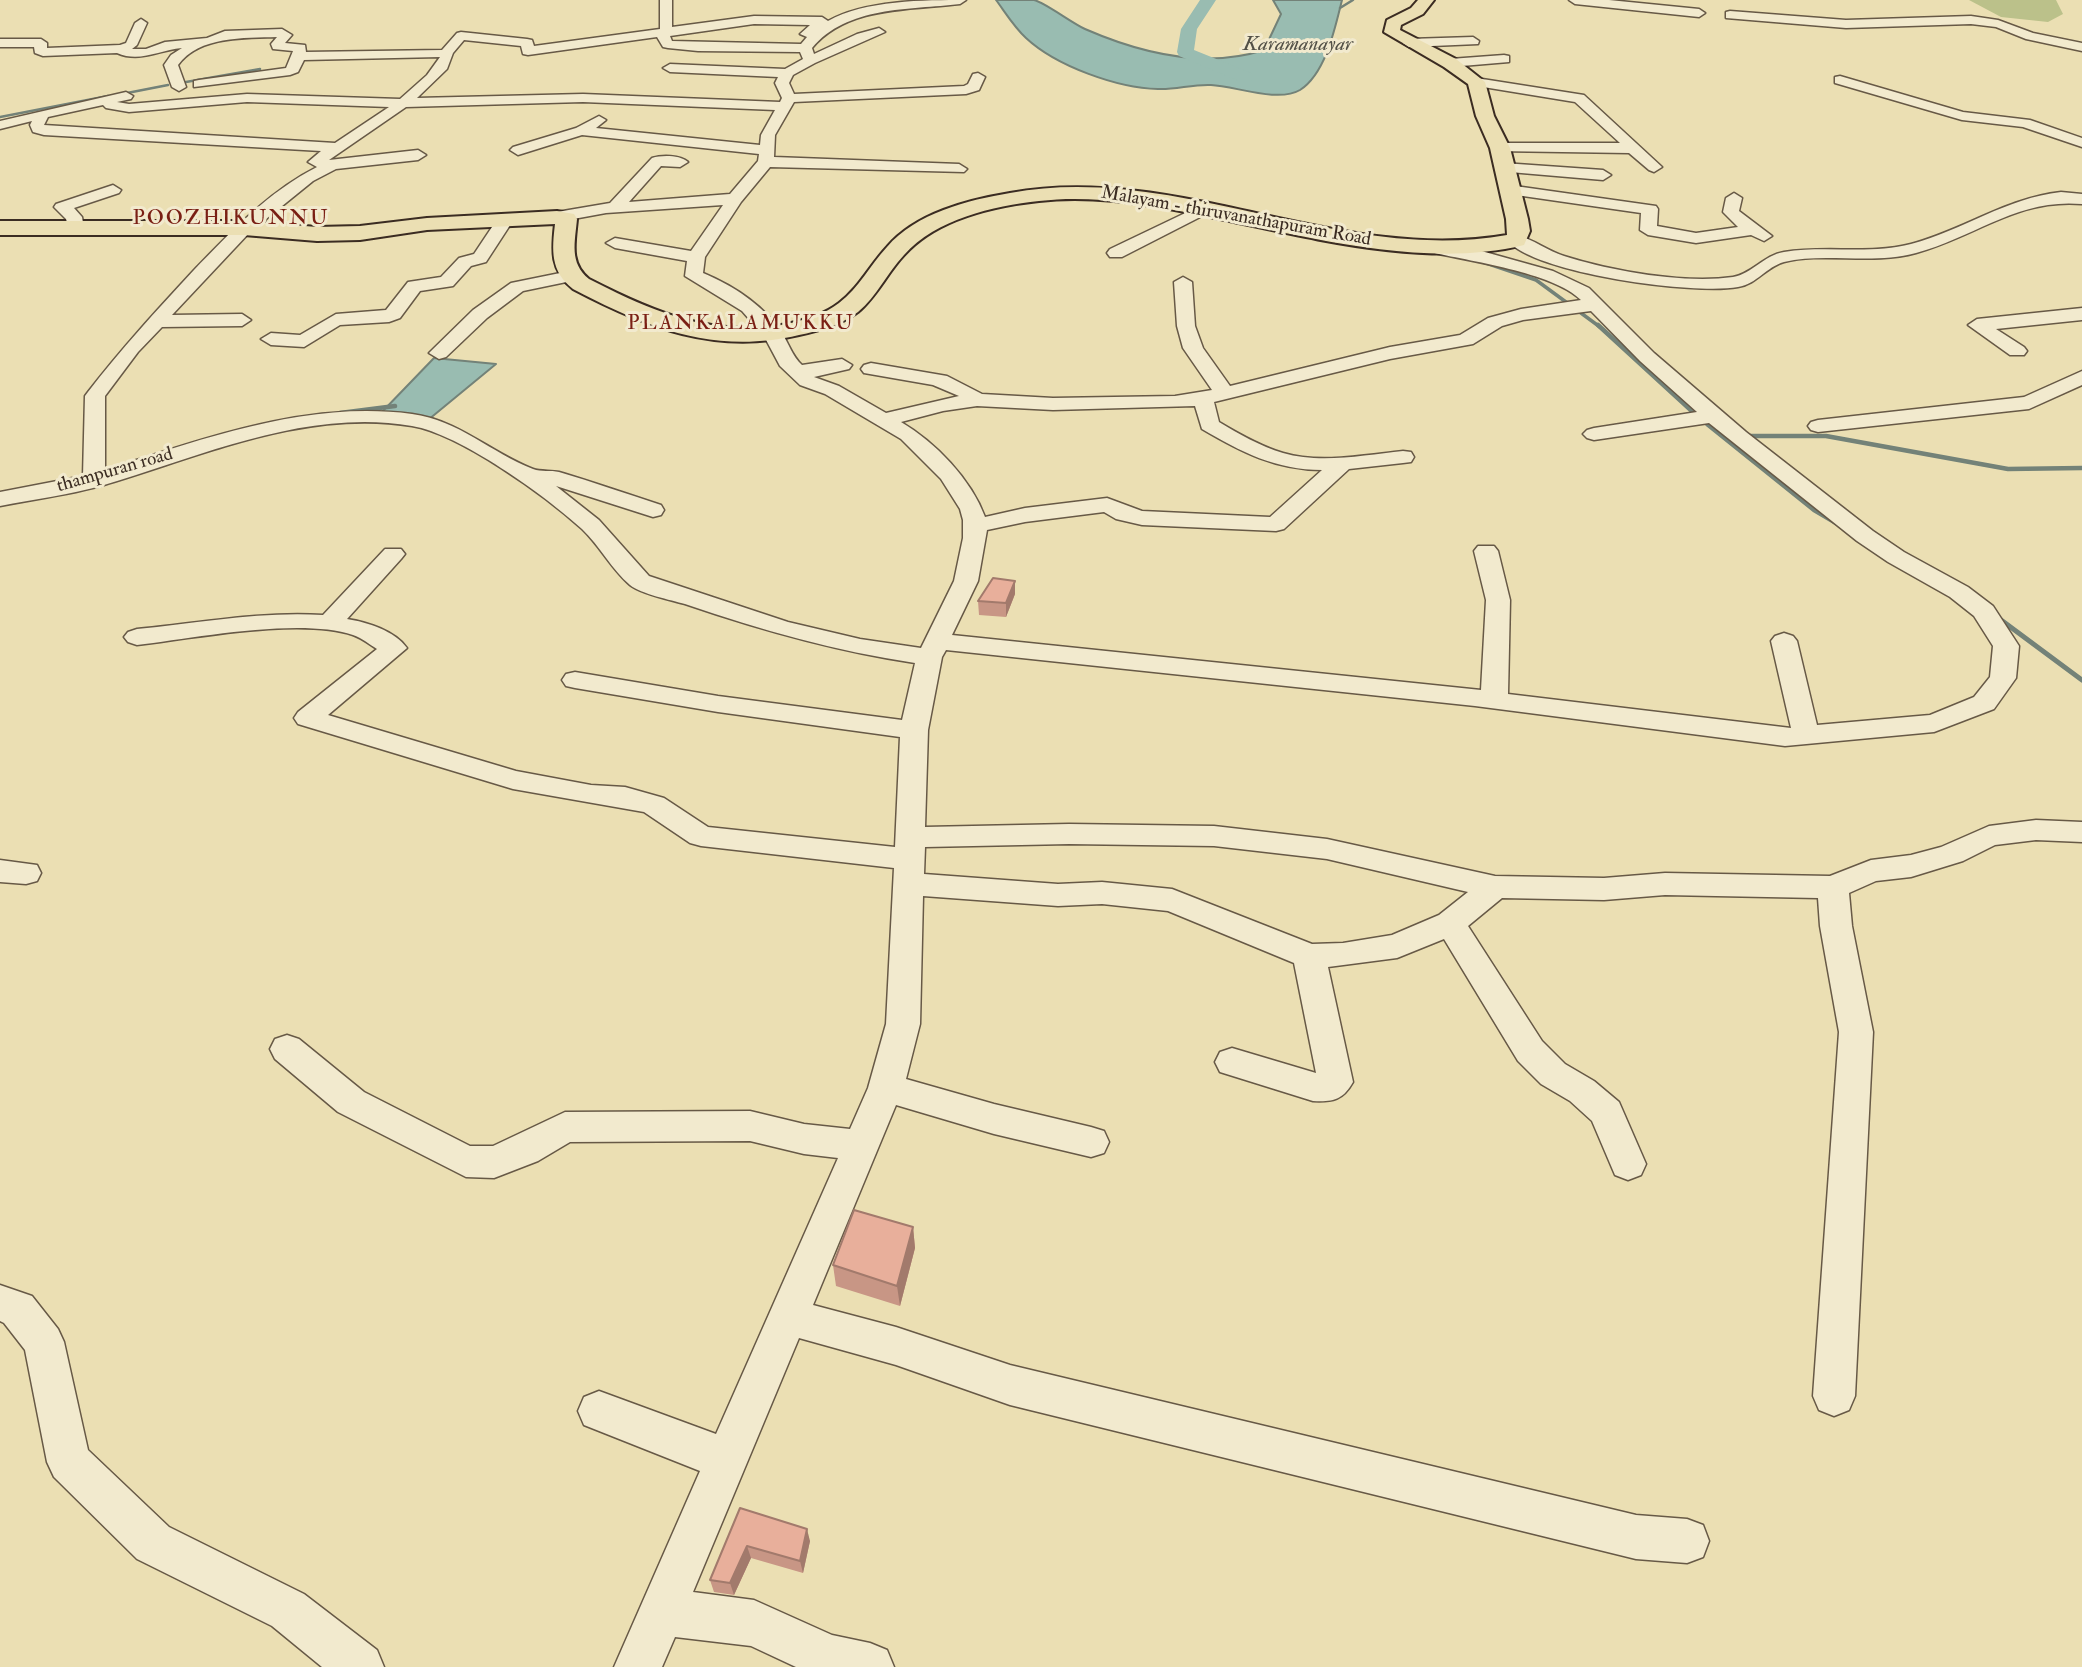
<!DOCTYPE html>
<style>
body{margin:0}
canvas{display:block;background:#ebdfb3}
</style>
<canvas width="2082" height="1667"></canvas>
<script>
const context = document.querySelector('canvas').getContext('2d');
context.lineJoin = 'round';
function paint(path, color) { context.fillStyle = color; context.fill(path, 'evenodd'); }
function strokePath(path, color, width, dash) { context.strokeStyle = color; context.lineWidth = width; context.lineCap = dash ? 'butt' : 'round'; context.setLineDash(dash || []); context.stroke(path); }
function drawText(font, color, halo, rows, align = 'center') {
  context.font = font + ' "IM FELL Double Pica",serif'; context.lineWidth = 6; context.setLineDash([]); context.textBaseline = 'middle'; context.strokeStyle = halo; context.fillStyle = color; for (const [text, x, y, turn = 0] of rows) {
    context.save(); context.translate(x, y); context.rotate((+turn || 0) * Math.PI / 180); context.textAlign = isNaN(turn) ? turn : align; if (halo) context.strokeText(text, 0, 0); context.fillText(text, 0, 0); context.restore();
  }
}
paint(new Path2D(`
 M1969,0H2056L2063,14L2048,22L2001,17Z`), '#bbc18a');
const water = new Path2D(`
 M996,0C1008,0 1022,0 1034,0C1044,2 1072,23 1085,29C1140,53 1205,69 1264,50L1281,14L1273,0H1342C1335,28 1326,73 1300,90C1278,103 1235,86 1211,85C1193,84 1175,90 1158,89C1117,88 1056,66 1026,38C1014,27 1005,12 996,0Z
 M434,358L496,364L428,420L380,414Z`);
paint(water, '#99bcb1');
strokePath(water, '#738278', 2);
strokePath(new Path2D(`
 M1340,8L1353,0
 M186,82L260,69
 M122,94L168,85
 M0,117L108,96`), '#738278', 2.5);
strokePath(new Path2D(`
 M1480,261L1536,280L1600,327`), '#738278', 3.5);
strokePath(new Path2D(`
 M1598,325L1694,413
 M340,413L395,406
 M1707,424L1814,510L1836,523
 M1744,436H1826L2008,469L2082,468`), '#738278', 4.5);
strokePath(new Path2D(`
 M1997,617L2082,680`), '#738278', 5);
paint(new Path2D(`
 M1200,0H1216L1197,29L1194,50L1251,73L1254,77L1251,81H1239L1179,56L1177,52L1181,29Z`), '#99bcb1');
const minor = new Path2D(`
 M660,0H672V27L754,16L822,17L828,21C865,0 924,0 966,0L960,4C909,10 847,6 812,48L814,54L857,34L879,28L885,32L815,63L793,75L789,83L794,94L964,86L968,84L973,74L978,73L985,77L979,90L966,94L794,102L775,135L774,157L959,164L967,169L964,172L770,167L741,202L705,257L703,273C734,286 763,305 782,333C789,344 792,356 802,365L842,359L852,365L849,369L814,377L839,386L886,413L959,396L933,385L864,373L861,369L864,365L871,363L947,376L982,394L1053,398L1175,396L1212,390L1183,348L1177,326L1174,282L1183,277L1192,282L1195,326L1203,348L1230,386L1390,347L1460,335L1488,318L1521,309L1581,300C1553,272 1468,261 1430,252L1427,248L1436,243L1467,247L1553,271L1589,288L1654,353L1746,432L1873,531L1904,552L1968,587L1993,606L2019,646L2016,678L1994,709L1934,732L1785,746L1475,706L946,650L942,657L928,730L925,827L1069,824L1214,826L1327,839L1495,876L1604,878L1665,873L1830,876L1871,860L1911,855L1941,847L1989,826L2036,820L2082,822V842L2036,840L1995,845L1963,861L1911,877L1876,881L1849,893L1852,926L1873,1032L1855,1396L1849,1410L1834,1416L1819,1410L1813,1396L1839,1032L1820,926L1818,898L1665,895L1604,900L1502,898L1468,926L1542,1041L1565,1064L1594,1081L1619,1102L1646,1164L1641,1175L1628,1180L1615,1175L1592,1121L1570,1101L1541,1084L1518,1061L1444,939L1397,958L1328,967L1353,1082C1343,1100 1333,1102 1313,1101L1220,1072L1215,1062L1220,1052L1232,1048L1316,1073L1294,963L1168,911L1102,904L1058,906L923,896L920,1024L906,1079L994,1104L1091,1127L1104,1131L1109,1142L1104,1153L1091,1157L994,1134L896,1105L813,1305L896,1327L1010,1365L1636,1515L1687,1519L1703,1525L1709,1541L1703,1557L1687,1563L1636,1559L1010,1405L896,1365L799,1338L693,1592L754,1600L832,1635L870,1643L887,1650L894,1667H796L751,1646L675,1637L662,1667H614L700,1471L584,1425L578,1411L584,1397L599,1391L716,1434L838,1158L804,1154L750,1141L570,1142L538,1161L494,1178L466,1177L338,1112L275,1059L270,1049L275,1039L287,1035L299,1039L364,1092L470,1146H493L565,1112L750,1111L804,1124L850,1129L868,1088L886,1024L894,868L701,846L690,843L644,812L513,789L298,724L294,718L298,712L377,649C369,644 362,638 353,635C301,617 194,638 137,645L128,642L124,637L128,632L137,629C199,623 261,611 323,615L385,549H401L405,554L401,559L347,619C367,622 395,631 407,648L328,715L516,771L591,785L625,787L664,798L708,827L895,847L900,737L718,712L575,688L566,686L562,680L566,674L575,672L718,696L902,720L915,663C835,651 761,630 685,604C671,600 641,594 630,585C612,570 600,546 582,529C546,496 460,434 412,426C307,408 202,456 104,485C70,495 34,499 0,506V492L83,476L85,396L88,392C121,349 157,310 194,270C231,232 269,191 317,167L308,162L321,151L44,135L33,132L30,125L32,121L0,129V121L126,92L133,96L131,99L117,102L129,104L247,94L400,99L427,75L440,57L304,60L298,72L290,75L194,87V81L199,80L286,68L293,51L273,49L271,44L277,37C244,38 199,36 178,65L186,87L179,91L172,87L164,65L171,55L182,48C159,50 140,63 117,53L43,56L35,53L34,47H0V39H41L47,43V48L120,45L126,43L135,23L141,19L147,23L137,45L132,49H146L165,42L207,38L225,31L282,29L292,35L285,43L305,45L306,52L442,50L457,33L461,32L527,39L532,40L534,46L660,29ZM754,24L810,25L800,34L807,37L801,44L672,41L670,36ZM657,37L663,47L668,48L698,51L800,52L803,59L785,69L670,64L663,68L670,72L778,77L775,83L782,98L780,102L583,94L417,98L447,69L453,53L464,40L521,46L523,54L528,55ZM247,102L389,107L335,143L44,125L48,117L103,105L106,108L129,112ZM583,102L775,110L761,135L760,145L596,128L606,120L599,116L576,128L513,147L510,150L518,155L582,135L759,154L758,161L730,194L629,202L661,166L680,167L688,162C680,155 662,155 652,158L610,203L557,212L549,217L557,222L606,213L723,205L691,251L615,238L606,243L615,248L687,261L685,276L742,311L764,336L780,366L800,385L825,394L901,439L941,479L960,509L963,520V538L954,581L921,648L860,639L788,622L649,576L599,520L556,486L653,517L661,515L664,510L661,505C627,494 593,482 559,472C551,470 541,472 533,469C491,453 459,420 412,414C307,400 204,439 105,470V396L138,352L162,327L242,326L251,320L242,314L172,315L250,232L313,181L336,169L418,160L426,155L418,150L329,160L406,107ZM1591,311L1640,361L1697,412L1594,428L1587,430L1583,434L1587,438L1594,440L1709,423L1857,541L1888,562L1950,597L1974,616L1993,646L1990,677L1974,697L1930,715L1817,725L1797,641L1793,636L1784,633L1775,636L1771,641L1791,728L1508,694L1510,600L1498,551L1494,546H1478L1474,551L1486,600L1481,690L952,635L978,581L987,530L1025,522L1104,512L1116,519L1142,525L1276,531L1284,529L1349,469L1403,463L1411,462L1414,457L1411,452L1403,451C1365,455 1320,464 1283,453C1260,446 1239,434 1219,422L1214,402L1390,359L1473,344L1502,326L1523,320ZM977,406L1053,410L1195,406L1202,429C1241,452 1276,470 1322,470L1270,517L1142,511L1107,498L1025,508L985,517C971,479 935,442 901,422L943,411ZM1069,844L1214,846L1327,859L1468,892L1439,915L1392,935L1343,943L1312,944L1172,889L1102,882L1058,884L924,874L925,847Z
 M1569,0H1609L1699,9L1705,13L1699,17L1575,4Z
 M1730,11L1846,20L1971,16L1998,20L2033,33L2082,43V51L2026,39L1996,27L1971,24L1846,28L1726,18V12Z
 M1473,37L1479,41L1478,44L1409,47L1403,43L1409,39Z
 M1504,55L1509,56V62L1450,67L1443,63L1450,59Z
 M1840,76L1963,112L2030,120L2082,138V147L2023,127L1962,120L1835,83V77Z
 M1476,78L1584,95L1662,167L1654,172L1649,170L1629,153L1495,151L1492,148L1500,143H1620L1575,102L1471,85L1469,82Z
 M1503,163L1603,170L1611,175L1603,180L1498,171L1495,168Z
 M113,185L121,190L119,193L74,208L82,217L84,228L82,232H70L66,219L54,207L56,204Z
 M1508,185L1656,206L1658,209L1657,226L1696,233L1738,227L1723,212L1726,198L1734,193L1742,198L1739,211L1772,236L1764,241L1751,235L1696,243L1648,235L1640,230L1641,213L1502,193L1500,190L1502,187Z
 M2061,192L2082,194V204C2018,198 1975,237 1916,253C1872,265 1824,252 1784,262C1766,267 1757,284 1738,287C1695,295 1535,274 1507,240L1516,235C1533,239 1548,251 1564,256C1611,271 1684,284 1733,277C1752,274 1764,255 1784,252C1826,245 1870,255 1911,244C1964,230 2006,198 2061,192Z
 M1202,205L1210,210L1208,213L1122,257H1110L1107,253L1110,249Z
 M506,214L514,219L486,262L471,266L453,286L420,291L400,318L389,322L340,325L304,347L271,345L261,339L271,333L300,335L336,314L386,310L408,282L441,277L459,258L474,254L500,215Z
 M570,271L579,276L576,280L523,291L487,318L446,357L439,359L429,353L473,310L511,283Z
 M2082,308V320L1996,329L2024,347L2027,351L2024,355H2010L1968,325L1977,319Z
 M2082,371V385L2029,409L1818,432L1811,430L1808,426L1811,422L1818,420L2024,397Z
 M0,860L37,865L41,873L37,881L26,884L0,882Z
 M0,1285L32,1296L58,1329L64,1342L88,1450L169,1527L304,1594L377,1650L384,1667H322L272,1626L137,1559L54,1477L47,1462L25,1350L4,1323L0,1321Z`);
const major = new Path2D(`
 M1418,0H1434L1423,14L1401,25L1400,30L1456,59L1485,82L1494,116L1510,148L1528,219L1530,231L1524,245C1418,271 1291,232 1185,212C1135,203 1089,195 1039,201C993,206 936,219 904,255C887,273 877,296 858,312C841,325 819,331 799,335C715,355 647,328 573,289C550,271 552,250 555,224L427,230L360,240L317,241L244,235H0V221H244L317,227L360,226L427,218L557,211L574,214L577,219C575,242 569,263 589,279C653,312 718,340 791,323C807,319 825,314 839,303C859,288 870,265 887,247C916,213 968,200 1010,193C1178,162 1340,265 1507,235L1506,219L1490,148L1476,116L1468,84L1444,67L1384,32L1387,20L1411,8Z`);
strokePath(minor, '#675946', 3);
strokePath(major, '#3b2c22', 4);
paint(minor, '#f2eace');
paint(major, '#ebdfb3');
paint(new Path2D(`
 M1015,594L1006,617L979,615L978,601Z
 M913,1227L915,1248L900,1306L836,1286L833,1265Z
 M740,1508L810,1541L803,1573L751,1558L734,1595L714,1592L710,1580Z`), '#c89685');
paint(new Path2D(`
 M1015,581V594L1006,617V603Z
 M913,1227L915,1248L900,1306L897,1286Z
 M807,1529L810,1541L803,1573L800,1561Z
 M747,1546L751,1558L734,1595L730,1583Z`), '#a27a6c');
const building = new Path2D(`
 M993,578L1015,581L1006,603L978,601Z
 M854,1210L913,1227L897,1286L833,1265Z
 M740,1508L807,1529L800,1561L747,1546L730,1583L710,1580Z`);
paint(building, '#e8af9b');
strokePath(building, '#a27a6c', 2);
drawText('19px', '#3b2c22', '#f2eace', [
 ["Malayam - thiruvanathapuram Road",1236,217,10],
 ["thampuran road",115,471,-16]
]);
drawText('italic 21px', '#525046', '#f2eace', [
 ["Karamanayar",1298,45]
]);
context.letterSpacing = '2px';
drawText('21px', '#7a1f14', '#f2eace', [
 ["POOZHIKUNNU",231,219],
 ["PLANKALAMUKKU",741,324]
]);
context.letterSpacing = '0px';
</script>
